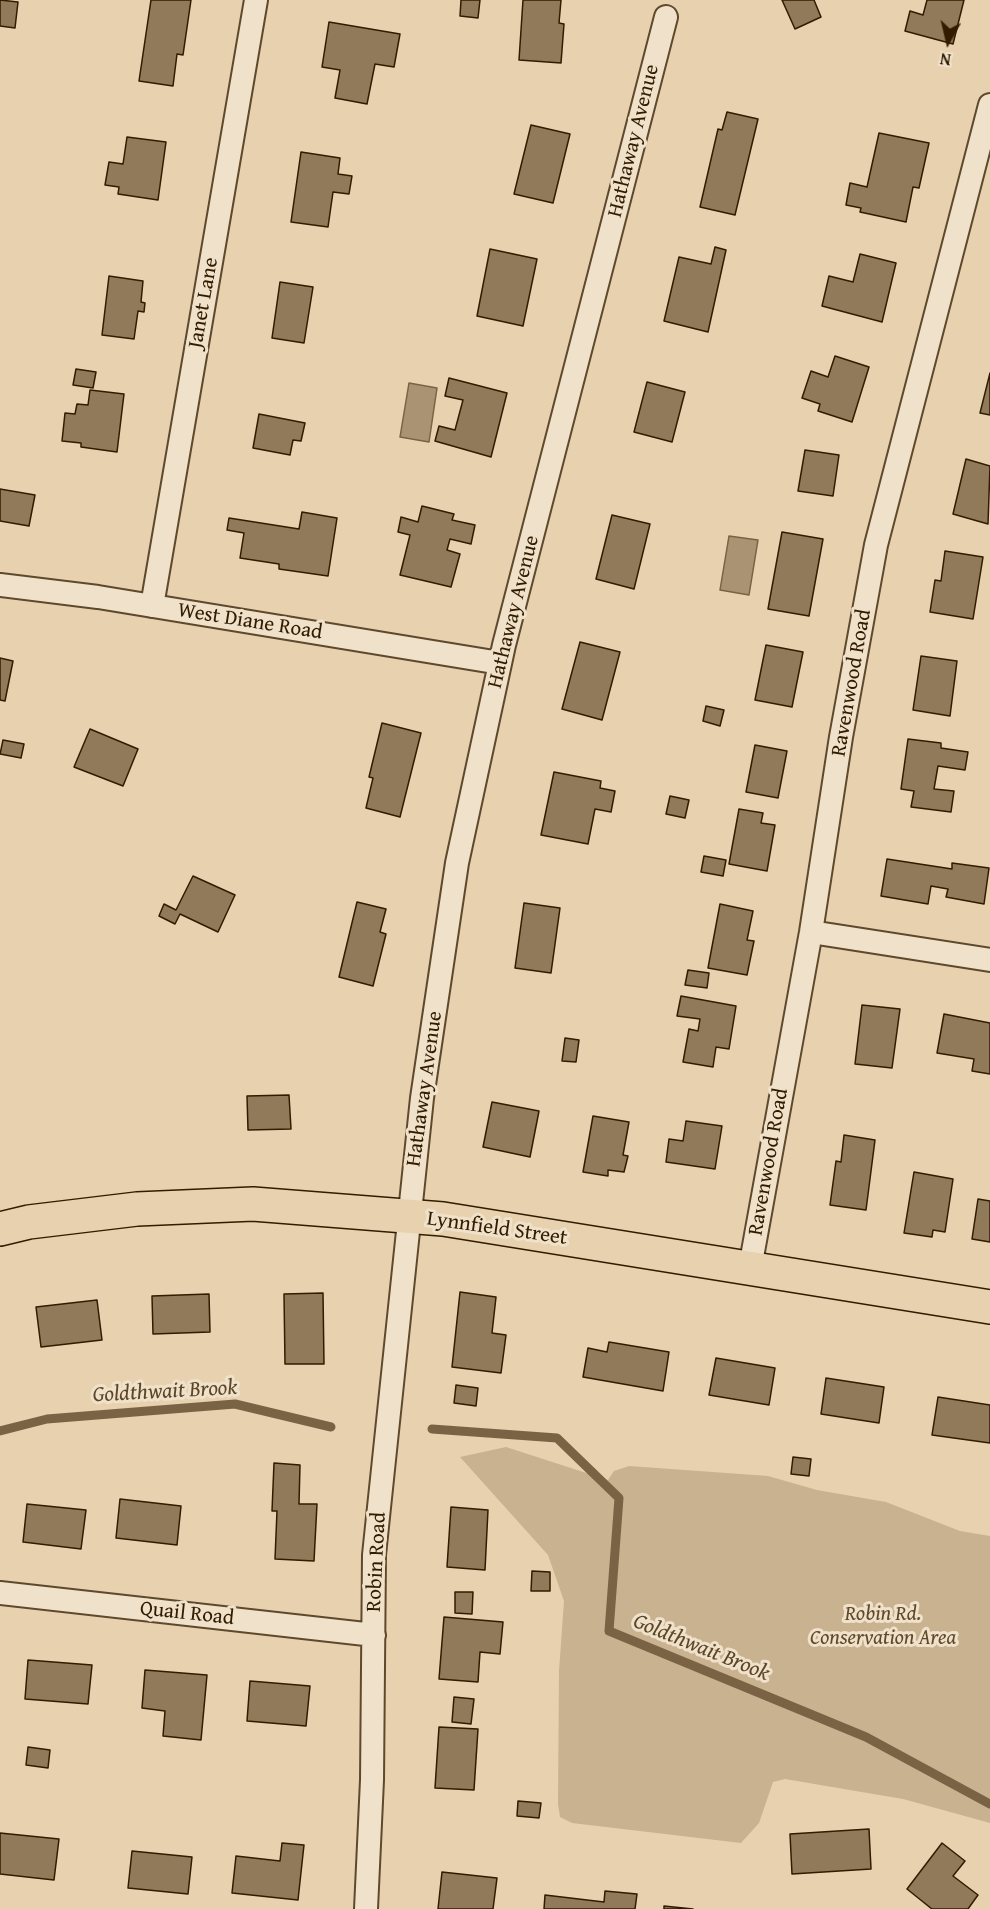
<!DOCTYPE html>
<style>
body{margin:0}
#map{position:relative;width:990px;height:1909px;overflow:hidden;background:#e8d1ae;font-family:"Gentium Book Plus",serif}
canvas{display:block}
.north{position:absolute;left:918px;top:12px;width:60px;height:60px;-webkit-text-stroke:4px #f0e1ca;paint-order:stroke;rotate:188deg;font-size:16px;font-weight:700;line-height:24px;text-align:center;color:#311c00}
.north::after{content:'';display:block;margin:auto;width:21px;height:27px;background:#311c00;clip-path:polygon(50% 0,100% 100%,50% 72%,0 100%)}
</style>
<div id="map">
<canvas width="990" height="1909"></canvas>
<div class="north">N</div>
</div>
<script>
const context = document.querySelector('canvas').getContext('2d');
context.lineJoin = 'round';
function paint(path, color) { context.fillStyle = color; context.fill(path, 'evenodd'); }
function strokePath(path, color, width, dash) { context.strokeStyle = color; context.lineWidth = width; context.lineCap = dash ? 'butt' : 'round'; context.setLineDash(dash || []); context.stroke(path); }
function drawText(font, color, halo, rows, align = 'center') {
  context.font = font + ' "Gentium Book Plus",serif'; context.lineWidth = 6; context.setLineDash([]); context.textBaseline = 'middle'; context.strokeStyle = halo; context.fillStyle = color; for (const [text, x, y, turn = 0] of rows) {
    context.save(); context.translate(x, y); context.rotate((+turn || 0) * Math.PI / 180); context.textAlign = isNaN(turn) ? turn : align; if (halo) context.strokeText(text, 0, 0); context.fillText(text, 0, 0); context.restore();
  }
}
paint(new Path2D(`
 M506,1447L608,1480L614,1471L629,1466L768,1476L817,1490L886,1502L960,1531L990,1536V1823L903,1799L785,1779L773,1782L759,1823L741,1843L572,1823L560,1817L558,1804L559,1671L564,1601L548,1555L460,1457Z`), '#c9b290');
const water = new Path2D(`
 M409,383L437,388L429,442L400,437Z
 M729,536L758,540L749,595L720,590Z`);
paint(water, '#aa9373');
strokePath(water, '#7a6345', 1.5);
strokePath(new Path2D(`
 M432,1429L557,1438L619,1498L609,1631L866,1737L990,1804
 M0,1431L47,1419L235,1404L331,1427`), '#7a6345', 9);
const building = new Path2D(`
 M0,0L18,2L15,28L0,26Z
 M151,0H191L183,55L177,54L173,86L139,81Z
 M461,0H480L478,18L460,16Z
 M523,0H561L559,23L564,24L561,63L519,60Z
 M782,0H814L821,17L795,29Z
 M927,0H964L953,44L905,31L910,11L923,15Z
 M329,22L400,34L394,67L375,64L367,104L335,98L340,70L322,67Z
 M727,112L758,119L735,215L700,207L718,129L722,130Z
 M531,125L570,134L553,203L514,194Z
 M879,133L929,143L919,188L913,187L906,222L860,212L861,208L846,205L850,183L867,187Z
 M127,137L166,142L158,200L118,194L119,187L105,185L109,162L123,164Z
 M301,152L340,158L338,174L352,176L349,194L333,192L328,227L291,222Z
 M715,247L726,250L708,332L664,321L679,257L711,264Z
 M490,249L537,259L523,326L477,316Z
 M860,254L896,263L882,322L822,306L829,276L853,282Z
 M109,276L143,281L141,302L145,303L144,312L138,311L134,339L102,335Z
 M280,282L313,287L304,343L272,338Z
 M835,356L869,367L852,422L818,411L820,404L802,398L811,371L828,377Z
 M76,369L96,372L93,388L73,385Z
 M990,373V415L980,413Z
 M449,378L507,393L491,457L435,441L439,426L455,430L463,400L445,396Z
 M647,382L685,392L672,442L634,432Z
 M90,390L124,394L117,452L81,447V443L62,441L65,413L75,414L77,404L88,405Z
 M259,414L305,423L301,441L293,440L290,455L253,448Z
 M805,450L839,455L833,496L798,491Z
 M966,459L990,466L988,524L953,514Z
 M0,489L35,495L29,526L0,521Z
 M422,506L454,514L452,520L475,525L471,544L450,539L447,550L460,554L451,587L400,575L410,535L398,532L401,517L418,522Z
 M302,512L337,518L328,576L279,569V564L240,558L244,533L227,530L229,518L299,529Z
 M612,515L650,524L634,589L596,579Z
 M782,532L823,539L809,616L768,609Z
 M945,551L983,557L973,619L930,612L935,580L941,581Z
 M580,642L620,652L602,720L562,709Z
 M766,645L803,652L792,707L755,700Z
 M921,656L957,661L950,716L913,710Z
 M0,658L13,661L5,701L0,700Z
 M706,706L724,710L720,726L703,721Z
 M382,723L421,733L400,817L366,808L373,778L369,777Z
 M90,729L138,749L123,786L74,767Z
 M908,739L941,743V748L968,752L965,770L938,766L934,789L954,791L951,812L911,807L914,791L901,789Z
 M3,740L24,744L21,758L0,754Z
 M755,745L787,751L778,798L746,792Z
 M554,772L601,781L600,788L615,791L611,812L595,809L588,844L541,835Z
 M670,796L689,800L685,818L666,814Z
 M739,809L763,813L761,823L775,825L767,871L729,864Z
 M704,856L726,860L723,876L701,872Z
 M887,859L952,869V863L989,868L984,904L946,897L948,889L931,886L928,904L881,896Z
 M193,876L235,895L218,932L180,914L175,924L159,916L164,904L176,910Z
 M357,902L386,909L380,932L386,934L373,986L339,977Z
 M524,903L560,908L551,973L515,968Z
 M720,904L753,911L747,940L754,941L747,975L708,968Z
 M688,970L709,973L707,988L685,985Z
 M681,996L736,1006L729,1049L716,1047L713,1067L683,1062L689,1029L698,1031L700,1019L677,1016Z
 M862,1005L900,1009L892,1068L855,1064Z
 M944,1014L990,1023V1074L972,1071L974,1059L937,1053Z
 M565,1038L579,1040L576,1062L562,1061Z
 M289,1095L291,1129L248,1130L247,1096Z
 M492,1102L539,1111L530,1157L483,1147Z
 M593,1116L629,1122L623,1155L628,1156L624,1172L608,1170V1176L583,1172Z
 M686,1121L722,1126L715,1169L666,1162L669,1139L683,1141Z
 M844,1135L875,1140L866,1210L830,1205L836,1161L841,1162Z
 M914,1172L953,1179L945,1232L933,1230L932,1237L904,1233Z
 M978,1199L990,1201V1242L972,1239Z
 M460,1292L496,1297L492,1333L506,1335L501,1373L452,1367Z
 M323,1293L324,1364H285L284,1294Z
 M209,1294L210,1332L153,1334L152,1296Z
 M97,1300L102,1340L41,1347L36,1307Z
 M609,1342L669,1352L663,1391L583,1377L588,1348L607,1352Z
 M716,1358L775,1368L769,1405L709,1395Z
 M826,1378L884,1387L879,1423L821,1414Z
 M456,1385L478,1388L476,1406L454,1403Z
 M938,1397L990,1405V1443L932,1435Z
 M793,1457L811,1459L809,1476L791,1474Z
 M274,1463L300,1465L299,1504H317L314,1561L275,1559L277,1511H272Z
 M120,1499L181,1506L177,1545L116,1538Z
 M27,1504L86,1510L81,1549L23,1542Z
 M451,1507L488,1510L485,1570L447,1567Z
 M532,1571L550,1572V1591H531Z
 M455,1592H473L472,1614L455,1613Z
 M444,1617L503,1622L500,1654L480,1652L478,1682L439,1679Z
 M28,1660L92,1665L88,1704L25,1699Z
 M145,1670L207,1675L201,1740L163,1736L165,1711L142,1708Z
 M250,1681L310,1686L306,1726L247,1721Z
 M454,1697L474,1699L471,1724L452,1722Z
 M439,1727L478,1729L474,1790L435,1788Z
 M28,1747L50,1750L48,1768L26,1765Z
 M518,1801L541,1803L539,1818L517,1816Z
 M869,1829L871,1869L792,1874L790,1834Z
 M0,1833L59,1839L54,1880L0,1874Z
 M282,1843L304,1845L298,1900L232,1893L236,1856L280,1861Z
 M942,1843L965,1861L953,1876L978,1895L968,1909H932L907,1889Z
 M132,1851L192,1857L188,1894L128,1888Z
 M442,1872L497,1878L493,1909H438Z
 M605,1891L637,1894L635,1909H544L545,1895L604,1902Z
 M664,1906L693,1909H664Z`);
paint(building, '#907a5a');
strokePath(building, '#311c00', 1.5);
const minor = new Path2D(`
 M0,585L98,597L500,663
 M152,606L256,0
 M811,932L990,960
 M750,1268L811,932L841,737L876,545L990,105
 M0,1593L374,1635
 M366,1909L372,1780L374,1555L422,1098L457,863L504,645L666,17`);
const primary = new Path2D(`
 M0,1229L29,1222L137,1209L253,1204L443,1219L990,1307`);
strokePath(minor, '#5f492c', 26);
strokePath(primary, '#311c00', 36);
strokePath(minor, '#f0e1ca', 22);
strokePath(primary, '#e8d1ae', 33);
drawText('21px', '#311c00', '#f0e1ca', [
 ["Hathaway Avenue",634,141,-76],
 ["Janet Lane",204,303,-80],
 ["Hathaway Avenue",514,612,-76],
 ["West Diane Road",250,622,9],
 ["Ravenwood Road",852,683,-80],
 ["Hathaway Avenue",425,1089,-82],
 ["Ravenwood Road",769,1162,-80],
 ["Lynnfield Street",497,1229,8],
 ["Robin Road",377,1562,-87],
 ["Quail Road",187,1614,6]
]);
drawText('italic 21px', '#5f492b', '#f0e1ca', [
 ["Robin Rd.",883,1615],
 ["Conservation Area",883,1639]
]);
drawText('italic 22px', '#5b4628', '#f0e1ca', [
 ["Goldthwait Brook",165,1392,-3],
 ["Goldthwait Brook",701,1648,22]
]);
</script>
